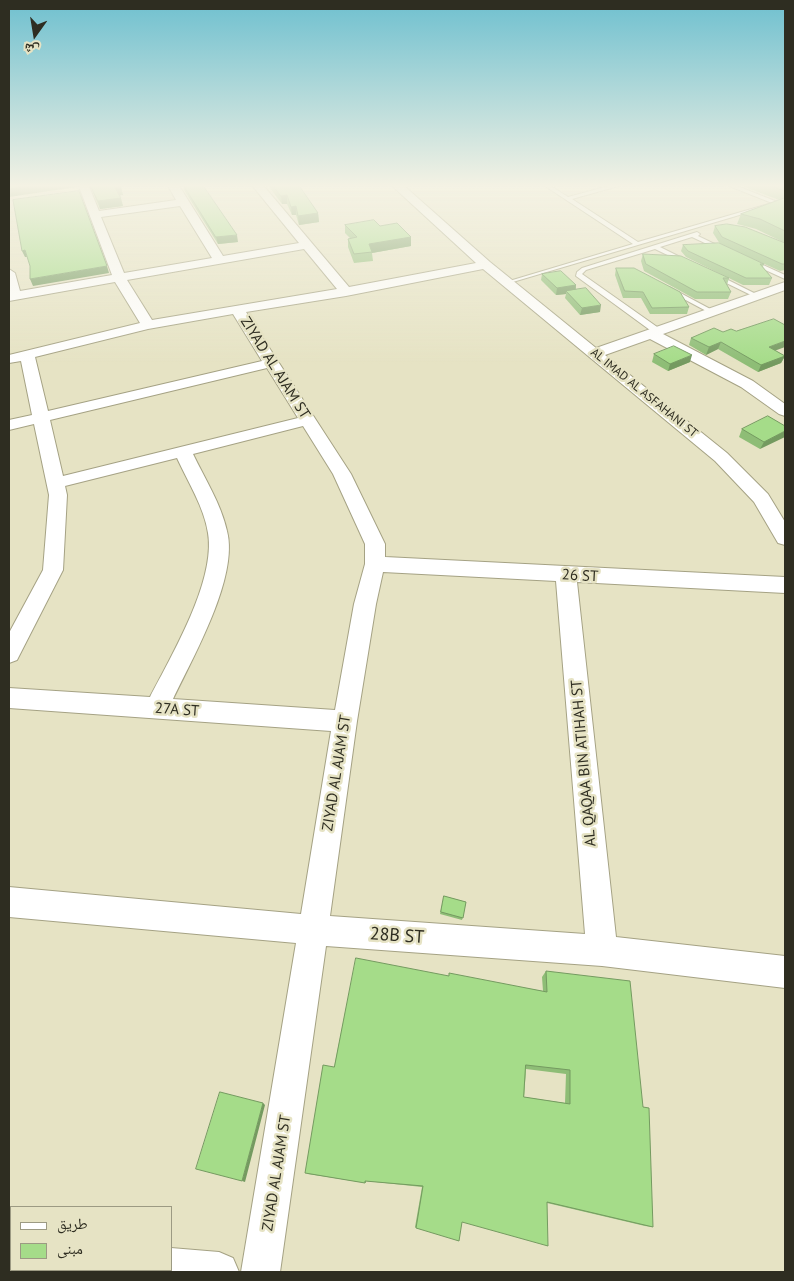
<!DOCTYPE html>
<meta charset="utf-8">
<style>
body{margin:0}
#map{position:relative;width:794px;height:1281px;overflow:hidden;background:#e6e3c4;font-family:"PT Sans","Noto Naskh Arabic",sans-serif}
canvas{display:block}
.frame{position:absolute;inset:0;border:10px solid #2e2d21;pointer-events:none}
.legend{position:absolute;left:10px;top:1206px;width:162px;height:65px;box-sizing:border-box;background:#e6e3c4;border:1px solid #9c9a83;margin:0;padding:6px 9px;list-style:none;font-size:15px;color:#2e2d21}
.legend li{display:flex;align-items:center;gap:10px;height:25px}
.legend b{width:25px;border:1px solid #9c9a83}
.north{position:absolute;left:10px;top:10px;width:50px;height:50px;-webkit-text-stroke:4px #e6e3c4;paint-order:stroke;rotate:193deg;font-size:14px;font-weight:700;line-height:20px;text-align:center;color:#2e2d21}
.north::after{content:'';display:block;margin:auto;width:18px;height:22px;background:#2e2d21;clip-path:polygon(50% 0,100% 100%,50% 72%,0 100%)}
</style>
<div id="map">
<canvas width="794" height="1281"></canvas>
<div class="frame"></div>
<ul class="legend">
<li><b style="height:6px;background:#fff"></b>طريق</li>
<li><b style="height:14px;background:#a5dc89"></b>مبنى</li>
</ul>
<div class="north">ش</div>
</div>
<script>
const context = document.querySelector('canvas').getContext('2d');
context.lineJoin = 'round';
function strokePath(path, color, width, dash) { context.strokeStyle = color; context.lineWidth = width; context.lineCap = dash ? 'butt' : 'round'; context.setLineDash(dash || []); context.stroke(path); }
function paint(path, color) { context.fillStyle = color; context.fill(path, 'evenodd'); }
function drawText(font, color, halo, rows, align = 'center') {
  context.font = font + ' "PT Sans",sans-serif'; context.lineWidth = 5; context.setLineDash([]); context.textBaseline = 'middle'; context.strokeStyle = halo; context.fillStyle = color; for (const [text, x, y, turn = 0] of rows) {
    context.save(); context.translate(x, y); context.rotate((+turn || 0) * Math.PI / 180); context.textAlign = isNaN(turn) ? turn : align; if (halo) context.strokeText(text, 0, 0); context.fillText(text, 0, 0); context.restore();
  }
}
const service = new Path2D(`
 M542,184H548L568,197L616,184H626L572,199L638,242L772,203L724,184H732L780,203L506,284V282L633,244Z
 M697,232L700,234L698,236L727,250L722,251L692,237L660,247L688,261V263H684L655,249L586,270L582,274L660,329V333H654L576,276L577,272L582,268Z
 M748,260H752L785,275V279L748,262Z
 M712,274H716L760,296L755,297L712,276Z
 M669,287L714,311L715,312L710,313L667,290V288Z`);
const minor = new Path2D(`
 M78,184H88L99,211L176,200L167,184H178L223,256L299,243L251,184H262L349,287L476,263L390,184H402L490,262L596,348L785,282V290L663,334L753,381L785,404V416L779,414L741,387L650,339L605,355L727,453L768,494L785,522V545L778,543L754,502L715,461L483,269L346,296L246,312L351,474L385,544V557L785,577V593L577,582L616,937L785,956V988L602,966L326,946L280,1272H241L296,943L9,917V887L301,914L331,731L9,708V688L150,697C172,655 216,580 208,533C204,507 188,482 177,458L65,486L67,495L63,570L17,660L9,663V633L43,570L49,495L34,424L9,430V420L32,415L21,361L9,363V355L140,323L115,282L9,301V269L15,273L20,291L112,275ZM180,206L212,258L124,273L101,217ZM304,249L337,289L152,320L127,280ZM233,314L262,361L48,411L35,357L148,329ZM267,368L298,418L63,476L50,420ZM303,426L333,474L365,544V564L354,604L335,710L173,699C193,657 239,577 227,531C221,504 205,479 193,454ZM383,572L556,581L585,934L330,916L357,721L376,604Z
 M9,1239H11V1270H26L25,1272H9Z
 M171,1248L219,1252L233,1258L239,1272H154L153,1270H171Z`);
strokePath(service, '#a5a284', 2);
strokePath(minor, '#a5a284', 2);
paint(service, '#fff');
paint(minor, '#fff');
paint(new Path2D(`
 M89,184H120L123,195H119L123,206L100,209Z
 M183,184L238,242L218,244L184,190Z
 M267,184H298L318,213L319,222L299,225L296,215H292L287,204H282Z
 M742,184H785V243L756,229L737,224L741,214L779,200L742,186Z
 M345,225L380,226L411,237V246L372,253L373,261L354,263L348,247V239L350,238L345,233Z
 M715,226L785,243V270L780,271L720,244L713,233Z
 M683,245L764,264L763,267L772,278L769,285H743L686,257L681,251Z
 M643,254L729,278L727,285L731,292L728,299H695L644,271L641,261Z
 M616,268L689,307L687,314H650L641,298H623L615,275Z
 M542,274L576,285V289L600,312L580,315L565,298L566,294L556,295L541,280Z
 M723,332L776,351L785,356L781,363L758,372L718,349L706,355L689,345L691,338Z
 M654,354L690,362L668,371L652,362Z
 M785,426L760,449L739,437L742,429Z
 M444,896L466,902L462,920L440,914Z
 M546,971L653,1227L645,1226L547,1203L462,1222L416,1228L415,1227L422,1187L366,1181V1183L308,1174L334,1067L448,976L543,991L542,977ZM526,1069L566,1074L565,1103L524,1097Z`), '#8ebd76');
paint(new Path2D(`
 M39,184H78L77,187L9,197V189Z
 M121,187L123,195L117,196L115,188Z
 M287,195V204H282L281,196Z
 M121,198L123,206L100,209L98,201Z
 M296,206V215H292L291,207Z
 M318,213L319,222L299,225L298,216Z
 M237,235L238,242L218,244L216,237Z
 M411,237V246L372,253L369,244Z
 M25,250L27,257H25L22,251Z
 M107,266L109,273L33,286L30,279Z
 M576,285L575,292L566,291V294L556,295L557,288Z
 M601,305L600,312L580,315L582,308Z
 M785,341V347L766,354L769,347Z
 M721,342L718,349L706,355L709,347Z
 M692,355L690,362L668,371L670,364Z
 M785,356L781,363L758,372L761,365Z
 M785,431V437L760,449L764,442Z
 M263,1103L265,1105L245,1182L242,1181Z`), '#749a60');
const building = new Path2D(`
 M9,184H39L9,189Z
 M90,184H120L121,187L115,188L121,198L98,201Z
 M183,184H202L237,235L216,237Z
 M272,184H298L318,213L298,216L296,206L291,207L287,195L281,196Z
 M767,184H785V191Z
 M79,191L107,266L30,279V266L25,250L22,251L13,200Z
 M785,198V231L760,219L741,214Z
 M374,220L380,226L397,223L411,237L369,244L372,252L354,254L348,239L357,237L345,225Z
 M727,224L745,227L785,243V264H782L722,237L715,226Z
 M719,243L764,264H760L772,278H746L688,251L683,245Z
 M643,254L681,256L729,278H723L731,292H697L646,264Z
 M616,268H634L680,292L689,307L652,308L643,292L625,291Z
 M561,271L576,285L557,288L542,274Z
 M586,288L601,305L582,308L566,291Z
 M774,319L785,325V341L769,347L785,356L761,365L721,342L709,347L691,338L714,328L723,332L731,329L736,331Z
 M674,346L692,355L670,364L654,354Z
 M768,416L785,426V431L764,442L742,429Z
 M444,896L466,902L463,918L441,912Z
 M356,958L449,976V973L547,992L546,971L630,981L643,1107L649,1108L653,1227L547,1202L548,1246L462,1222L459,1241L416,1228L423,1186L365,1181V1183L305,1173L323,1065L334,1067ZM526,1065L570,1070V1104L524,1097Z
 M220,1092L263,1103L242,1181L196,1169Z`);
paint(building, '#a5dc89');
strokePath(building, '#749a60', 1);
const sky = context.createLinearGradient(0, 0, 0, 364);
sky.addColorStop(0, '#6fc0cf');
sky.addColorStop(0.51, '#f4f2e4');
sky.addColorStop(1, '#f4f2e400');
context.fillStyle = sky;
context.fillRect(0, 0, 794, 364);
drawText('12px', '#2e2d21', '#e6e3c4', [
 ["AL IMAD AL ASFAHANI ST",644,393,39]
]);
drawText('15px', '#2e2d21', '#e6e3c4', [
 ["ZIYAD AL AJAM ST",275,368,58],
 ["26 ST",580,576,3],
 ["27A ST",177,710,4],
 ["AL QAQAA BIN ATIHAH ST",584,763,-95],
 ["ZIYAD AL AJAM ST",337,773,-81],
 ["ZIYAD AL AJAM ST",277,1173,-81]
]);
drawText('18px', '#2e2d21', '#e6e3c4', [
 ["28B ST",397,936,4]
]);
</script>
